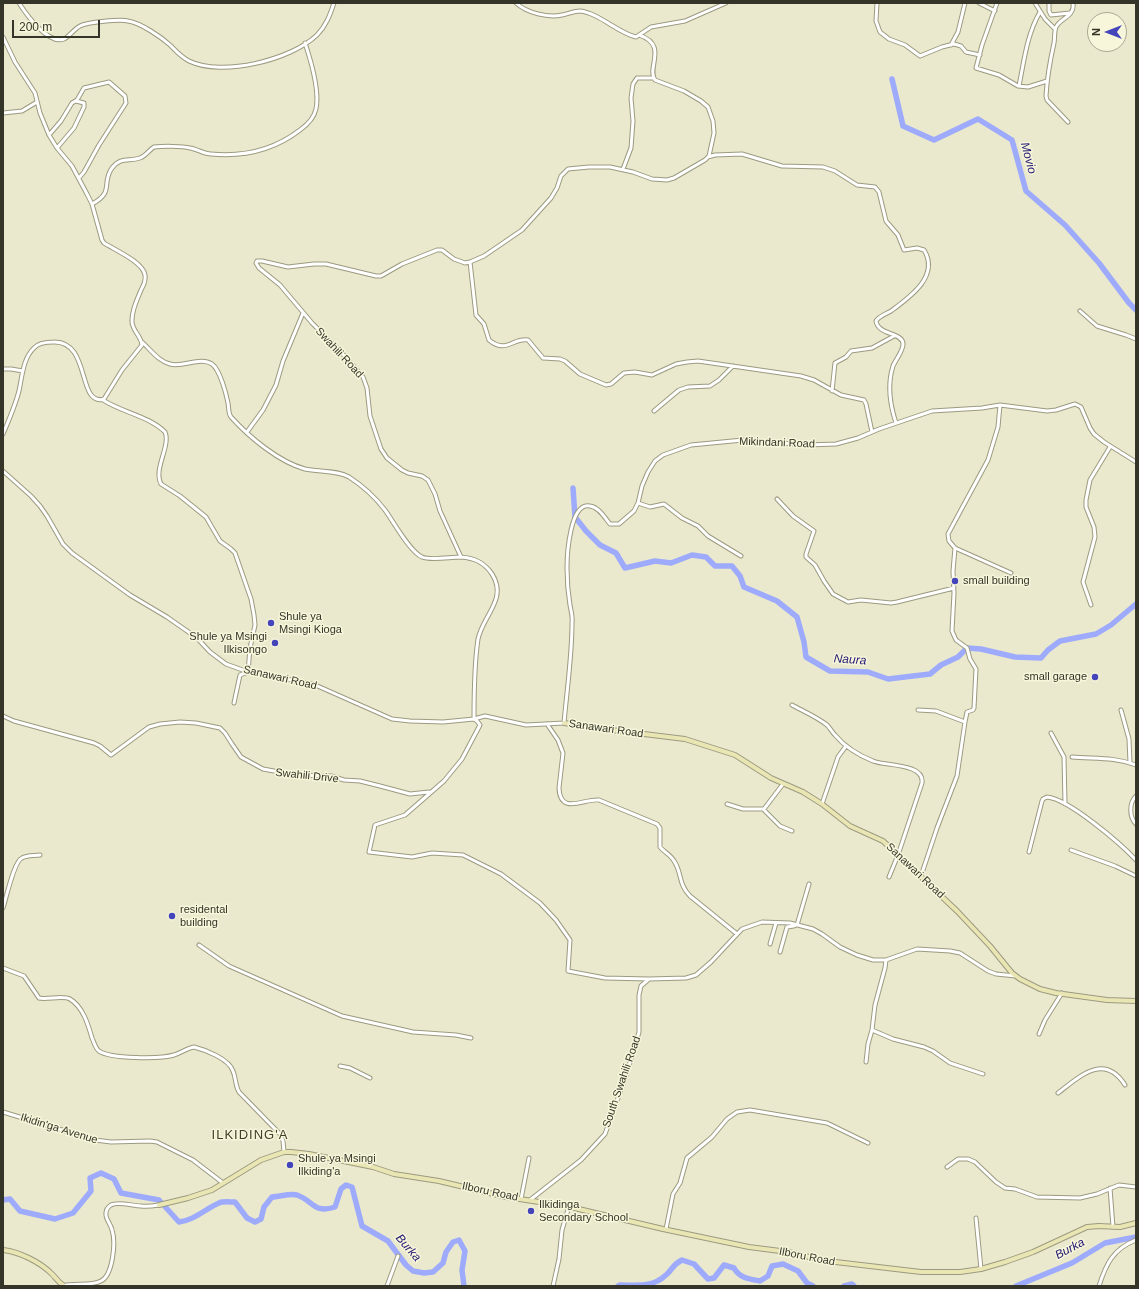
<!DOCTYPE html>
<html>
<head>
<meta charset="utf-8">
<style>
  body { margin:0 }
  #map { position:relative; width:1139px; height:1289px; overflow:hidden; background:#eae9cd; font-family:Helvetica,sans-serif }
  canvas { display:block }
  .frame { position:absolute; inset:0; border:4px solid #343429; pointer-events:none }
  .north { position:absolute; left:1087px; top:12px; width:40px; height:40px; box-sizing:border-box; background:#f7f6da; border:1px solid #a9a893; border-radius:50%; rotate:270deg; font-size:11px; font-weight:700; line-height:16px; text-align:center; color:#343429 }
  .north::after { content:''; display:block; margin:auto; width:14px; height:18px; background:#4445ba; clip-path:polygon(50% 0,100% 100%,50% 72%,0 100%) }
  .scale { position:absolute; left:12px; top:20px; width:88px; height:18px; box-sizing:border-box; border:2px solid #343429; border-top:0; padding-left:5px; font-size:12px; line-height:14px; white-space:nowrap; color:#343429; -webkit-text-stroke:3px #f7f6da; paint-order:stroke }
</style>
</head>
<body>
<div id="map">
<canvas width="1139" height="1289"></canvas>
<div class="frame"></div>
<div class="north">N</div>
<div class="scale">200 m</div>
</div>
<script>
const context = document.querySelector('canvas').getContext('2d');
context.lineJoin = 'round';
function strokePath(path, color, width, dash) {
  context.strokeStyle = color;
  context.lineWidth = width;
  context.lineCap = dash ? 'butt' : 'round';
  context.setLineDash(dash || []);
  context.stroke(path);
}
function label(font, color, halo, rows, align = 'center') {
  context.font = font + ' Helvetica,sans-serif';
  context.lineWidth = 3;
  context.setLineDash([]);
  context.textBaseline = 'middle';
  context.strokeStyle = halo;
  context.fillStyle = color;
  for (const [text, x, y, turn = 0] of rows) {
    context.save();
    context.translate(x, y);
    context.rotate((+turn || 0) * Math.PI / 180);
    context.textAlign = isNaN(turn) ? turn : align;
    if (halo) context.strokeText(text, 0, 0);
    context.fillText(text, 0, 0);
    context.restore();
  }
}
const river = new Path2D(`
  M892 79 903 126 934 140 978 119 1012 140 1026 191 1065 225 1099 263 1129 303 1136 310
  M573 488 575 517 586 531 600 545 616 553 625 568 655 561 671 563 692 555 706 557 715 566H732L740 576 744 587 777 601 797 617 804 642 806 657 830 671 868 672 888 679 930 674 941 665 958 657 967 648 981 649 1015 657 1041 658 1048 650 1060 641 1096 634 1111 625 1136 604
  M3 1200 10 1199 20 1211 55 1219 73 1213 91 1191 90 1178 101 1173 114 1179 121 1193 159 1200 179 1222C195 1220 205 1209 219 1203 223 1201 230 1202 235 1202L247 1218 255 1222 261 1219 264 1207 272 1197C279 1197 290 1193 297 1195 314 1201 313 1214 335 1207L341 1189 346 1185 352 1187 362 1226 388 1241 406 1265 413 1271 424 1273 433 1272 443 1263 446 1252 453 1242 459 1240 465 1251 462 1270 464 1286
  M618 1286 620 1285C637 1285 652 1288 666 1275 673 1269 672 1265 682 1260L694 1264 708 1279 714 1278 724 1265 734 1268C739 1278 750 1279 760 1281L768 1276 772 1266 783 1264 798 1271 807 1283 813 1286
  M844 1286 852 1284 854 1286
  M1016 1286 1072 1263 1105 1243 1136 1237`);
const street = new Path2D(`
  M19 3C26 14 48 45 64 39 70 36 74 29 80 26 87 22 121 19 128 21 141 23 161 37 170 45 176 51 181 57 189 61 222 77 291 60 317 35 326 26 330 15 334 3
  M516 3C527 13 548 18 562 15 568 14 574 11 580 11 599 13 618 33 636 37L651 27 685 21 726 3
  M877 3 876 21 880 32 889 39 905 45 920 56 942 47 954 44 961 46 966 52 980 55
  M979 3 995 11
  M997 3 982 45 976 68 999 75 1018 86 1028 87 1047 81
  M1035 3 1045 19 1055 29
  M1049 3V11L1051 15 1070 13
  M639 35C669 45 646 68 655 80L684 91 701 101 708 107 713 121 714 133 709 156 705 160 674 178 667 180 652 179 633 172 610 167H589L568 169 561 176 557 188 551 198 522 230 484 256 470 262 465 263 454 259 442 250H437L402 264 381 276H376L326 264H314L288 267 262 261H257L256 263 259 268 280 285 312 323 341 352 363 377 367 388 370 416 381 449 387 458 402 470 408 473 422 476 428 480 435 494 440 511 461 557C474 558 484 562 492 574 508 599 483 615 478 639 474 666 474 692 474 719L477 721 480 725 462 759 444 781 405 815 375 825 369 852 412 857 432 853 463 855 501 874 540 903 556 920 570 940 568 971 605 978 649 979
  M3 37 15 62 35 93 40 113 49 135 57 148 72 166 87 194 92 204 102 240 104 243C115 250 143 262 145 275 146 281 144 285 141 290 137 300 132 309 132 320 131 330 141 335 142 345L122 370 104 399C77 407 91 341 54 342 48 342 38 343 34 348 23 358 22 377 19 391 15 406 9 420 3 434
  M951 45 958 32 965 3
  M1019 86C1024 61 1027 34 1040 12
  M3 113 22 111 37 102
  M1068 122 1047 100 1046 96C1047 78 1050 61 1054 43 1055 38 1054 32 1056 27 1060 18 1075 17 1073 3
  M49 135 61 121 72 103 77 100 84 88 109 82 125 96 126 103 99 145 84 172 79 178
  M57 148 74 128 84 107V103L76 101
  M708 157 715 155 742 154 782 166 823 167 835 171 857 185 875 187 879 192 886 221 898 235 904 250 917 248 924 250C940 276 910 297 891 311 886 314 879 316 876 321 878 335 901 332 903 343 904 350 896 359 893 366 887 385 890 405 896 423
  M623 169 631 148 633 121 631 98 633 84 637 78H653
  M92 204C115 192 101 183 112 168 121 156 129 162 140 158 146 156 149 150 154 147 163 146 182 146 190 148 197 149 204 154 211 154 243 157 274 150 300 130 307 125 314 118 316 109 320 90 311 61 305 43
  M470 262 476 315 484 324 489 340C506 354 512 338 528 340L543 358 560 359 565 361 580 374 606 385 611 384 624 373 635 372 652 375 676 364 687 362 698 361 801 376 814 380 841 395 864 400 866 404 872 432
  M1080 311 1097 326 1126 335 1136 339
  M142 342C151 350 158 361 170 364 183 368 200 356 212 364 220 370 226 393 228 403 229 408 228 413 231 417 249 437 279 462 305 469 319 472 337 470 349 477 363 486 375 497 385 510 393 521 410 552 422 557 431 561 450 557 461 557
  M3 369H11L23 371
  M832 391 835 363 846 357 851 351 872 348 894 336
  M103 400C121 412 149 416 165 432 171 446 153 469 161 484L180 496 206 517 220 541 231 549 235 553 251 599 254 615 255 625 250 648 248 672 240 675 234 703
  M654 411 679 390 688 387 710 386 719 380 733 366
  M247 432 263 410 276 385 283 361 303 313
  M3 471 31 496 40 506 47 516 63 544 72 553 130 595 167 617 197 638 210 652 226 664 248 672 313 684 392 719 410 721 443 722 474 719 485 716 526 725 564 723C567 689 572 656 572 623 573 617 571 611 570 605 568 593 567 580 567 568 567 555 570 501 590 506 599 507 605 518 610 524H619L634 511 638 503 642 486 648 472 655 461 663 455 691 445 743 440 807 445 836 444 858 438 879 429 932 411 982 408 1000 405 1047 411 1056 410 1075 404 1081 407 1090 428 1094 434 1104 442 1136 462
  M777 499 793 516 814 531 806 554V557L815 565 824 581 833 594 848 602 861 600 891 603 897 602 954 588
  M638 503 650 507 664 504 682 518 698 526 708 536 741 556
  M955 548 1011 573
  M1091 605 1083 582 1095 537 1094 527 1086 507V500L1090 480 1110 447
  M792 705C803 711 817 717 827 725 830 728 832 732 835 735 845 747 858 755 873 761 884 766 925 763 922 783L898 855 889 877
  M918 710 936 711 965 722 967 712 973 710 974 708 976 669 970 659 967 648 956 640 952 631 954 593 953 571 955 548 949 541 948 534 988 460 998 427 1000 405
  M1121 710 1129 739 1130 763
  M3 716 14 721 94 743 100 746 111 755 149 727 160 724 180 722 196 723 220 728 225 733 232 744 241 757 263 769 296 775 331 776 344 780 360 781 380 786 410 794 429 792
  M547 724 558 740 563 753 559 788C560 816 585 798 599 800L657 824 660 828V847C664 852 671 855 674 861 682 872 678 884 690 896L737 934
  M1051 733 1064 757 1065 804
  M1072 757C1094 759 1115 757 1136 765
  M1136 796C1129 803 1129 817 1136 824
  M727 804 743 809H763L780 826 792 831
  M822 804 838 757 846 746
  M764 809 783 784
  M1071 850 1115 866 1136 876
  M1029 852 1042 801 1043 799 1047 797C1069 799 1121 844 1136 860
  M921 876 937 828 957 776 965 722
  M3 908C6 899 14 861 22 858 27 855 35 856 40 855
  M797 925 809 884
  M770 944 776 923
  M199 945 229 966 342 1016 413 1032 456 1035 471 1038
  M780 952 787 927 794 926 796 925
  M3 968 24 976 39 998C47 1000 63 995 70 999 83 1007 88 1024 92 1038 94 1042 95 1048 99 1051 110 1059 161 1059 174 1055 181 1053 187 1048 194 1047 206 1050 229 1059 233 1071 236 1078 235 1085 239 1092L280 1134 283 1141 284 1152
  M872 1030 893 1039 924 1047 933 1051 950 1063 983 1074
  M1039 1034 1045 1020 1062 993
  M866 1062 868 1044 872 1030 875 1005 885 968 886 960
  M340 1066 350 1068 370 1078
  M1058 1093C1079 1077 1104 1052 1125 1085
  M3 1112 95 1140 111 1142 150 1141 157 1142 193 1160 223 1183
  M947 1167 958 1159H968L975 1162 996 1182 1005 1188 1015 1189 1037 1197 1080 1198 1097 1194 1119 1185 1136 1187
  M1110 1188 1113 1227
  M521 1199 529 1158
  M530 1200 581 1160 605 1134 626 1076 639 1032V995L641 986 649 979 686 978 696 975 711 962 742 929 762 922 790 923 813 929 822 934 840 947 857 955 873 960H886L917 949 950 951 960 953 988 971 996 974 1016 976
  M976 1218 981 1269
  M666 1229 673 1194 680 1183 687 1158 712 1137 727 1119 737 1112 750 1110 827 1123 868 1143
  M62 1286C75 1282 90 1287 101 1281 113 1275 116 1242 112 1230 111 1224 105 1219 106 1213 106 1209 108 1207 111 1205 118 1201 133 1206 141 1206 147 1207 153 1206 159 1205
  M387 1286 398 1256
  M553 1286 559 1259 562 1230 569 1206
  M1099 1286C1106 1264 1113 1249 1136 1240`);
const secondary = new Path2D(`
  M564 723 611 730 685 739 735 755 771 778 803 792 822 804 850 826 883 841 957 911 990 946 1012 973 1020 979 1040 989 1056 993 1107 1000 1136 1001
  M159 1205 188 1198 212 1190 261 1160 284 1152H291L309 1154 373 1167 394 1174 439 1181 506 1197 566 1206 663 1229 749 1247 788 1252 827 1261 921 1272H960L981 1269 1005 1262 1033 1252 1087 1227 1099 1226 1120 1227 1136 1223
  M3 1250C20 1252 40 1262 52 1274 56 1278 58 1282 63 1285`);
const markers = [
  [955,581,4,"#4445ba"],
  [271,623,4,"#4445ba"],
  [275,643,4,"#4445ba"],
  [1095,677,4,"#4445ba"],
  [172,916,4,"#4445ba"],
  [290,1165,4,"#4445ba"],
  [531,1211,4,"#4445ba"]
];
const streetNames = [
  ["Swahili Road",339,353,47],
  ["Mikindani Road",777,443,2],
  ["Sanawari Road",280,678,13],
  ["Sanawari Road",606,729,8],
  ["Swahili Drive",307,776,6],
  ["Sanawari Road",915,871,43],
  ["South Swahili Road",622,1082,-71],
  ["Ikidin'ga Avenue",59,1129,17],
  ["Ilboru Road",490,1192,12],
  ["Ilboru Road",807,1257,11]
];
const poiNames = [
  ["small building",963,581],
  ["Shule ya",279,617],
  ["Msingi Kioga",279,630],
  ["Shule ya Msingi",267,637,"right"],
  ["Ilkisongo",267,650,"right"],
  ["small garage",1087,677,"right"],
  ["residental",180,910],
  ["building",180,923],
  ["Shule ya Msingi",298,1159],
  ["Ilkiding'a",298,1172],
  ["Ilkidinga",539,1205],
  ["Secondary School",539,1218]
];
const waterNames = [
  ["Movio",1028,158,75],
  ["Naura",850,660,4],
  ["Burka",408,1248,49],
  ["Burka",1070,1249,-28]
];
const quarterNames = [
  ["ILKIDING'A",250,1135]
];
strokePath(river, '#9eabfc', 5.5);
strokePath(street, '#9c9a80', 5);
strokePath(secondary, '#9c9a80', 6);
strokePath(street, '#fff', 3);
strokePath(secondary, '#eae6b4', 4);
for (const [x, y, r, color] of markers) {
  const dot = new Path2D();
  dot.arc(x, y, r, 0, 2 * Math.PI);
  context.fillStyle = color;
  context.fill(dot);
  strokePath(dot, '#f7f6da', 1.5);
}
label('11px', '#343429', '#f7f6da', streetNames);
label('11px', '#343429', '#f7f6da', poiNames, 'left');
label('italic 12px', '#1f1672', '#f7f6da', waterNames);
context.letterSpacing = '1px';
label('13px', '#403e27', '#f7f6da', quarterNames);
context.letterSpacing = '0px';
</script>
</body>
</html>
